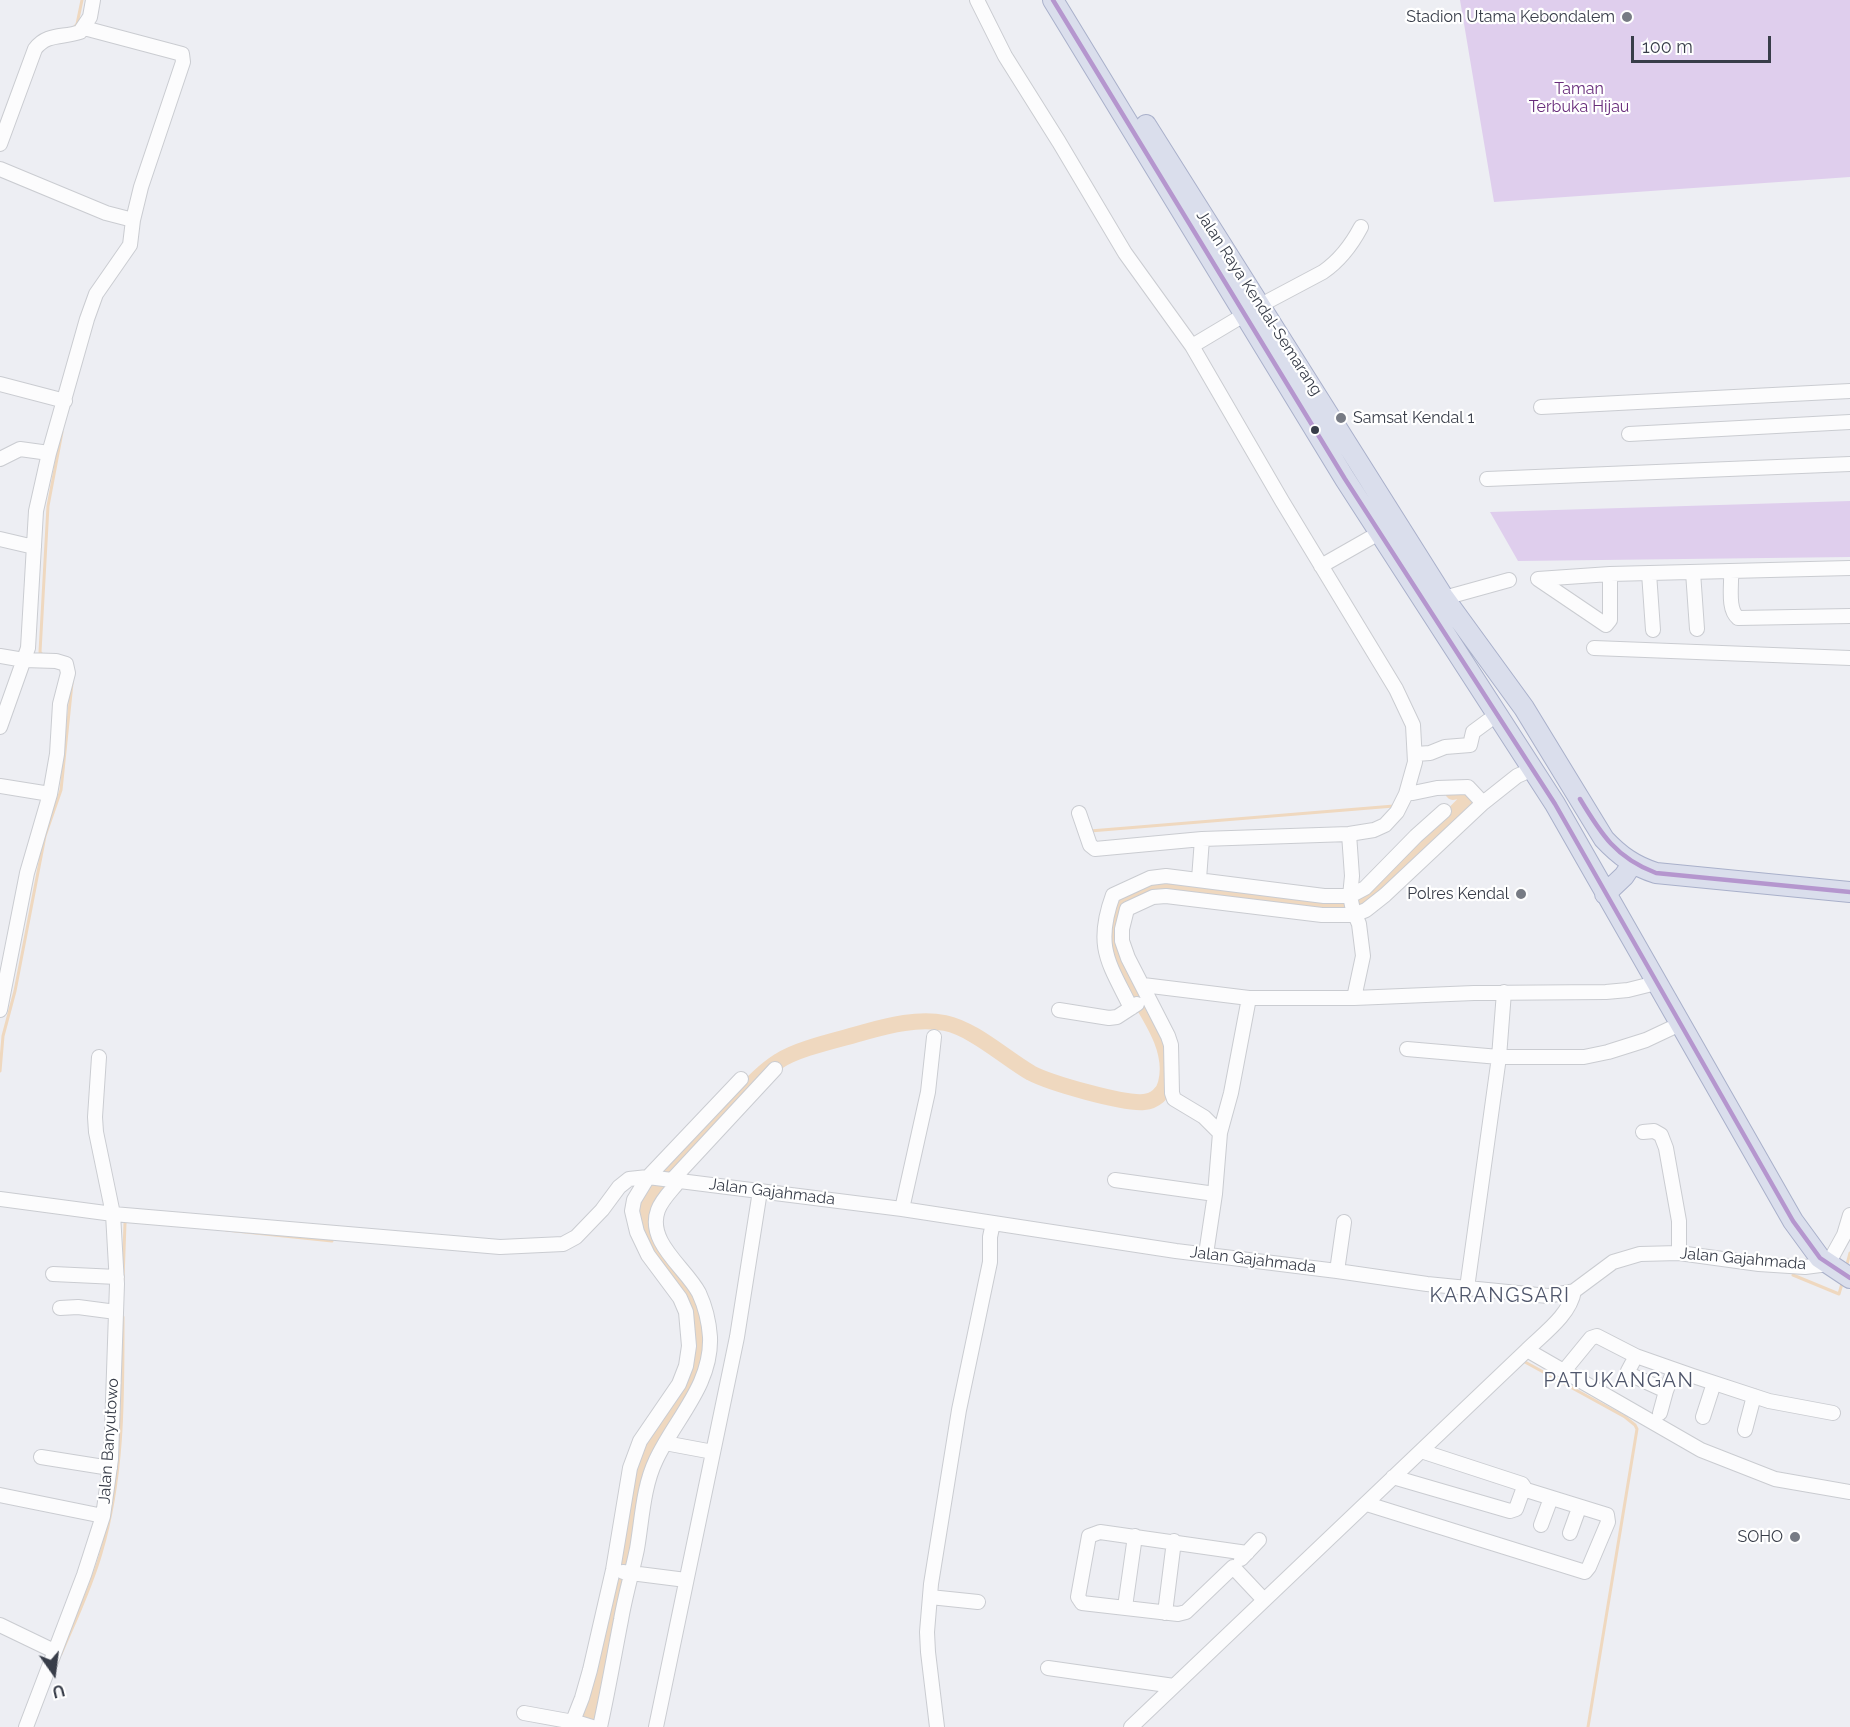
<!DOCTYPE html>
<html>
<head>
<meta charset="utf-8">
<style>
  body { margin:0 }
  #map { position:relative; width:1850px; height:1727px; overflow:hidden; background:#edeef3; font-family:Raleway,sans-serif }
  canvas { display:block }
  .north { position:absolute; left:24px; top:1643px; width:60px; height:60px; -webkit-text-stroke:4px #fff; paint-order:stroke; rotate:166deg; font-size:16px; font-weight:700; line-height:24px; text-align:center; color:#383d49 }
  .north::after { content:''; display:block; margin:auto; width:21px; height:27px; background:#383d49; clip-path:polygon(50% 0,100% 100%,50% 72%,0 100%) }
  .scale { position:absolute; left:1631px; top:36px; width:140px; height:27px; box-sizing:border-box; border:3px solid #383d49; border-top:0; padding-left:8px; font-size:18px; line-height:21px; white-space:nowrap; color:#383d49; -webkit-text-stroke:4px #fff; paint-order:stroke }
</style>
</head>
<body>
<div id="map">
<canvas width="1850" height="1727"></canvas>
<div class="north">U</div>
<div class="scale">100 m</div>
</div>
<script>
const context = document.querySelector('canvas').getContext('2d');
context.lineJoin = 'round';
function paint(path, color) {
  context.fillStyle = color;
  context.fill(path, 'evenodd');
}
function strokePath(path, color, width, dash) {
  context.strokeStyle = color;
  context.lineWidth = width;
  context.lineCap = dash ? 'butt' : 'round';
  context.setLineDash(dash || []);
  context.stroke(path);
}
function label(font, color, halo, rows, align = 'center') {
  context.font = font + ' Raleway,sans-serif';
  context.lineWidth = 4.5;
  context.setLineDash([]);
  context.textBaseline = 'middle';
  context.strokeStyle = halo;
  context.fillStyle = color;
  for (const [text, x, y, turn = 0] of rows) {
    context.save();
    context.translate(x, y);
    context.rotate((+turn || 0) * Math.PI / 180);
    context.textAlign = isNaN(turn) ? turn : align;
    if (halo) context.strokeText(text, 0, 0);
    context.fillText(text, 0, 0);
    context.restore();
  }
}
const green = new Path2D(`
  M1460 0H1850V177L1494 202Z
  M1850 501V557L1518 561 1490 512Z`);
const stream = new Path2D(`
  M73 29 77 24 82 0
  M44 657 40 652 48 506 62 432
  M1090 831 1394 806
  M0 1071 3 1036 15 991 45 836 61 790 72 683
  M226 1230 332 1241
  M1846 1268 1850 1253
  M1793 1275 1839 1294 1843 1280
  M123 1280 125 1223 128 1219
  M1525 1362 1625 1417 1635 1425 1637 1429 1588 1727
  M61 1654C75 1621 91 1588 101 1553 124 1477 123 1395 123 1317`);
const river = new Path2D(`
  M587 1727C599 1685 606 1645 614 1603 619 1582 625 1561 629 1541 635 1513 631 1487 644 1461 663 1420 700 1386 700 1339 700 1324 695 1304 687 1291 672 1266 639 1240 646 1207 649 1194 658 1182 666 1172 687 1150 708 1129 729 1107 745 1091 760 1073 779 1061 798 1048 842 1039 865 1032 890 1025 918 1018 945 1023 974 1029 1005 1058 1031 1073 1050 1083 1123 1104 1144 1102 1155 1101 1164 1093 1166 1083 1177 1041 1134 998 1120 963 1113 943 1116 925 1117 905 1162 860 1289 912 1346 905 1361 903 1371 895 1382 885L1471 797 1464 790 1453 792`);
const minor = new Path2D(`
  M977 0 1005 56 1059 142 1125 253 1192 346 1282 501 1396 689 1413 725 1415 762 1406 794 1397 812 1385 825 1374 830 1349 834 1202 839 1095 849 1090 845 1079 813
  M0 144 35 49C47 33 63 38 80 32L90 17 93 0
  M0 169 106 213 133 220
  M1192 346 1259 306 1323 272C1339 261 1352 244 1361 227
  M0 384 65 401
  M1541 407 1850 391
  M1629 434 1850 422
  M0 459 20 449 49 453
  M1487 479 1850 464
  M0 539 34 547
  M1321 566 1379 533
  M1731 571C1732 585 1727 609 1738 618L1850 616
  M1693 572 1697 629
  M1649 573 1653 630
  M1538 579 1610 574 1850 568
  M1538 579 1606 625 1610 620V574
  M1444 598 1509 580
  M1594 648 1850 658
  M0 656 24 660 56 661 66 664 68 673 60 704 57 754 50 794 27 873 0 1010
  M0 727 28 648 36 511 49 453 87 319 96 294 130 245 133 220 141 187 183 62 182 54 84 28
  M1416 754 1430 753 1445 747 1470 745 1473 732 1492 718
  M0 786 50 794
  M1407 791 1413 793 1437 788 1468 787 1483 803
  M1349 834 1352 876 1350 896 1353 910 1359 924 1363 956 1354 998
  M1199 879 1202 839
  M1143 985 1249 998H1354L1474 993 1606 992 1628 990 1656 983
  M1131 1008C1109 963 1094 947 1113 895L1150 878 1166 876 1324 896H1350L1365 888 1416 836 1444 811
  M1059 1010 1109 1018 1117 1017 1137 1004
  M1407 1049 1499 1057H1584L1608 1052 1646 1040 1680 1024
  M1643 1132 1654 1131 1661 1135 1666 1148 1679 1221V1253
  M1220 1133 1231 1093 1249 998
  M672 1180 775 1069
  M1115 1180 1215 1194
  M0 1199 113 1214 500 1247 563 1244 576 1237 602 1210 619 1187 629 1179 648 1177 902 1209 1176 1251 1337 1271 1427 1284 1548 1296 1574 1291 1613 1262 1640 1254 1679 1253 1759 1264 1805 1267 1828 1264 1844 1235 1850 1215
  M902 1209 928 1092 934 1037
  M1206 1254 1215 1194 1220 1133 1204 1117 1174 1099 1172 1093 1171 1045 1168 1036 1128 958 1122 941V929L1127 909 1153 897 1166 896 1322 915H1354L1366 910 1385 895 1483 803 1517 776 1526 772
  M1337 1271 1344 1222
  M53 1274 117 1277
  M1467 1288 1499 1057 1504 992
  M60 1308 78 1307 116 1312
  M1527 1350 1701 1450 1775 1479 1850 1492
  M1636 1356 1628 1371 1629 1374 1666 1391
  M1564 1371 1591 1338 1597 1336 1636 1356 1693 1376 1769 1401 1833 1413
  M1660 1413 1666 1391 1674 1370
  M1703 1417 1714 1383
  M1745 1430 1754 1396
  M665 1443 713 1452
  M41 1457 110 1468
  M1393 1477 1510 1511 1516 1509 1524 1487 1522 1484 1421 1451
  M0 1495 103 1516
  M1367 1504 1585 1572 1589 1567 1608 1522 1607 1515 1523 1489
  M1541 1525 1551 1498
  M1570 1533 1579 1508
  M1247 1553 1100 1532 1089 1536 1078 1597 1082 1603 1178 1614 1186 1612 1233 1567 1264 1600
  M1241 1559 1259 1540
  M623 1572 686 1580
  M930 1597 978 1602
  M1125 1607 1135 1536
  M1165 1613 1174 1541
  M0 1625 54 1651
  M1048 1668 1174 1686
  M524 1713 579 1723 592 1727
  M573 1721 582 1698 590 1670 613 1570 630 1468 640 1441 679 1384 686 1366 689 1346 686 1312 680 1298 648 1255 637 1232 632 1211 634 1200 648 1177 741 1079
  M26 1727 84 1575 103 1516 111 1459 117 1284 113 1214 96 1132 95 1117 99 1057
  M600 1727C608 1691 614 1656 621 1620 625 1596 632 1573 637 1549 642 1520 643 1487 656 1460 675 1419 712 1385 710 1337 709 1322 705 1306 699 1293 686 1268 646 1242 658 1210 662 1199 672 1190 679 1181
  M656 1727 737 1337 760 1191
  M937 1727 928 1652 927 1632 931 1584 959 1410 990 1262V1237L993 1223
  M1131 1727 1527 1350C1543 1334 1570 1315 1574 1291`);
const highway = new Path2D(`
  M1053 0 1345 479 1555 804 1793 1221 1820 1258 1850 1278
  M1146 125 1444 598 1524 708 1604 839C1620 856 1634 866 1656 873L1850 892
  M1605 894 1624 876 1632 864`);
const bus1 = new Path2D(`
  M1053 0 1345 479 1555 804 1793 1221 1820 1258 1850 1278
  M1580 799C1601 834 1616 858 1656 873L1850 892`);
const markers = [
  [1627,17,6,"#777b84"],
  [1341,418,6,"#777b84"],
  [1315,430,5,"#383d49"],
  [1521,894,6,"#777b84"],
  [1795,1537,6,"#777b84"]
];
const poiNames = [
  ["Stadion Utama Kebondalem",1615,17],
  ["Samsat Kendal 1",1353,418,"left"],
  ["Polres Kendal",1509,894],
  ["SOHO",1783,1537]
];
const parkNames = [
  ["Taman",1579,89],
  ["Terbuka Hijau",1579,107]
];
const streetNames = [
  ["Jalan Raya Kendal-Semarang",1259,303,57],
  ["Jalan Gajahmada",772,1192,7],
  ["Jalan Gajahmada",1743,1259,5],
  ["Jalan Gajahmada",1253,1260,7],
  ["Jalan Banyutowo",109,1441,-86]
];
const quarterNames = [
  ["KARANGSARI",1500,1296],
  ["PATUKANGAN",1619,1381]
];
paint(green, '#dfceed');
strokePath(stream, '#efd8bf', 3);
strokePath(river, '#efd8bf', 16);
strokePath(minor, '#caccd1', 16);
strokePath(highway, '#a9b0ca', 22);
strokePath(minor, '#fcfcfd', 14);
strokePath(highway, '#dadeec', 20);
strokePath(bus1, '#b596ce', 4.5);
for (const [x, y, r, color] of markers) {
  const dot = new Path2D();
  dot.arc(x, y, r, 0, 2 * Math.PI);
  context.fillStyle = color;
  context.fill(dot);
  strokePath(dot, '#fff', 2);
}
label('16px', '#383d49', '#fff', poiNames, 'right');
label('16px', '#682c7b', '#fff', parkNames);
label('16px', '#383d49', '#fff', streetNames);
context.letterSpacing = '1.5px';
label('20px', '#50576c', '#fff', quarterNames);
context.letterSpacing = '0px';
</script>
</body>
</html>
